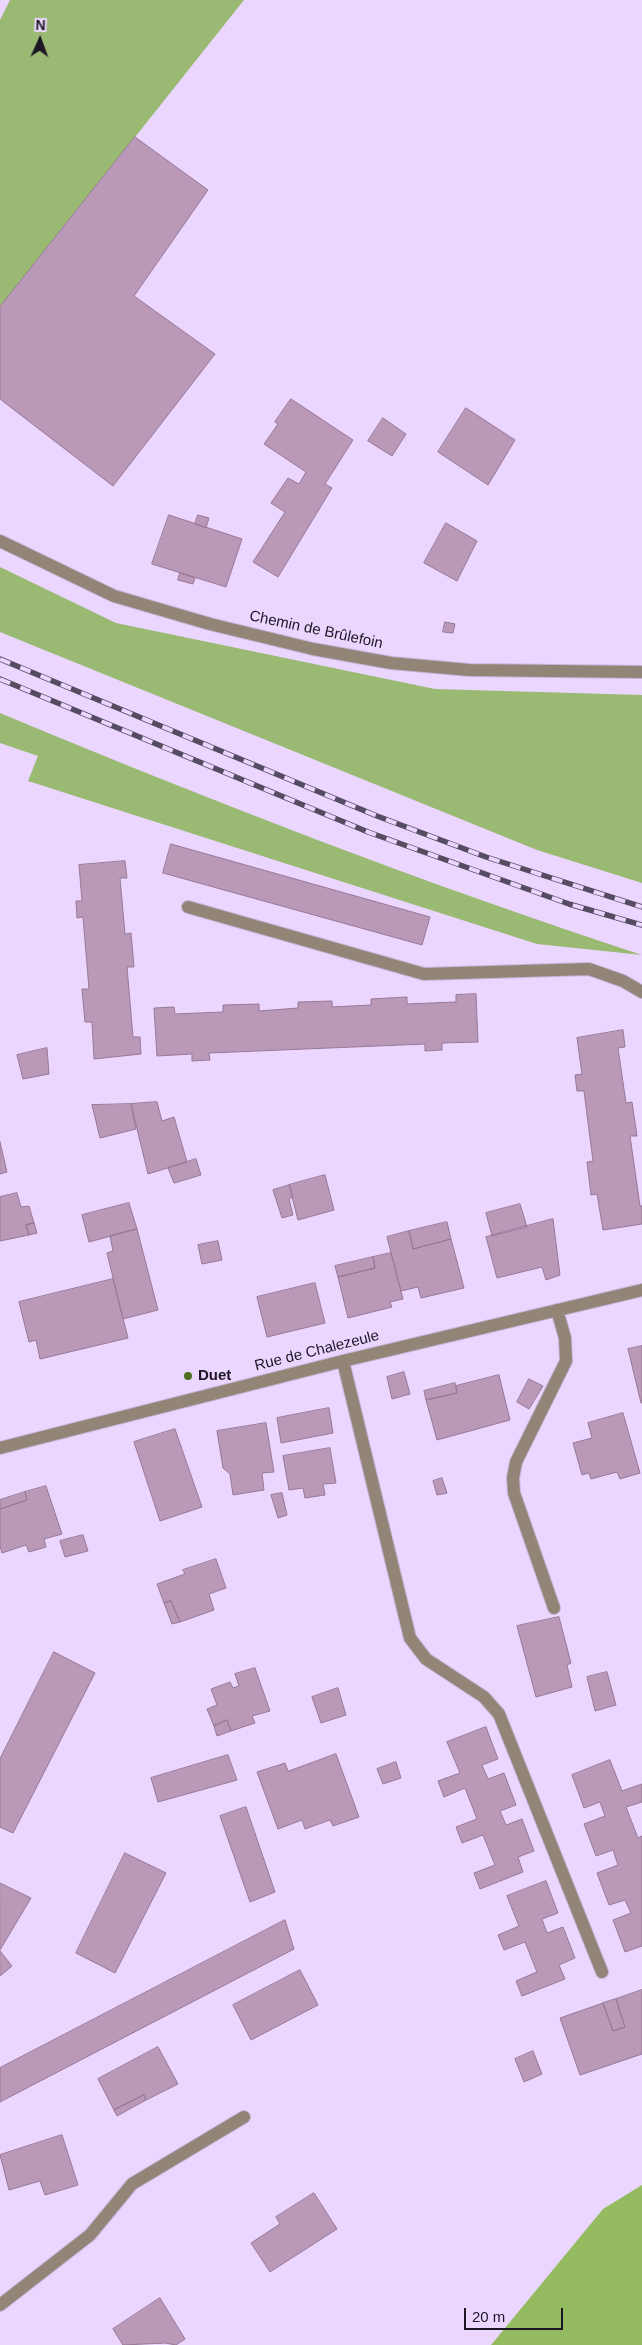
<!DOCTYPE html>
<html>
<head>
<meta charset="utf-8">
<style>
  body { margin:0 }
  #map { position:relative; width:642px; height:2345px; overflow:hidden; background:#ead6fe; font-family:Arial,sans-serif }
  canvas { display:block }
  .north { position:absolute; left:15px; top:15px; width:50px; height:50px; -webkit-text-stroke:4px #ead6fe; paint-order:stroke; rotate:2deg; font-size:14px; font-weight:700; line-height:20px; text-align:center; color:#1d1624 }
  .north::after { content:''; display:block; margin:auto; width:18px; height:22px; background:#1d1624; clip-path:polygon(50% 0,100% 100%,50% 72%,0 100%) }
  .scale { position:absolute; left:464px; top:2308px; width:99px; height:22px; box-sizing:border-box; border:2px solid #1d1624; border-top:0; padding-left:6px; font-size:15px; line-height:18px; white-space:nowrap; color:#1d1624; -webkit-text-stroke:4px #ead6fe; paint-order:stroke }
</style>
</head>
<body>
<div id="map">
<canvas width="642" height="2345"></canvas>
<div class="north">N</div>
<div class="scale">20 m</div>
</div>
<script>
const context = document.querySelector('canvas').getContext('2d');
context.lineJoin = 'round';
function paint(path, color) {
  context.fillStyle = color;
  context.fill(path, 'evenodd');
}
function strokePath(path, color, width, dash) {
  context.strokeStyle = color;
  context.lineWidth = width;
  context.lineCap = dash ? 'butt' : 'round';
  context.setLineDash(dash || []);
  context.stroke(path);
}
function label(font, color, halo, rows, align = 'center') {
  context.font = font + ' Arial,sans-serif';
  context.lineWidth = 4.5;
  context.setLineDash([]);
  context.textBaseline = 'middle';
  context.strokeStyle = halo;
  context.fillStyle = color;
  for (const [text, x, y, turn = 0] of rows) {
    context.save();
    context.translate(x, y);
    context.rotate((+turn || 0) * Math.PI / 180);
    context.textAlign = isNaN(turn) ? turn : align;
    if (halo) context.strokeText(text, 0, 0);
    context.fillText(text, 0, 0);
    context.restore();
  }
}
const green = new Path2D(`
  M10 0H244L0 307V20Z
  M0 567 116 623 435 689 642 695V883L537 850 0 632Z
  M0 713C211 801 425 884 642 955L537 944 28 781 38 756 0 743Z`);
const forest = new Path2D(`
  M642 2185V2345H491L603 2209Z`);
const building = new Path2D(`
  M135 137 208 190 134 296 215 354 113 486 0 399V307Z
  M291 399 353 440 325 484 332 488 278 577 253 562 285 512 271 503 288 478 299 484 306 472 264 444 278 424 275 422Z
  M466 408 515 440 488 485 438 452Z
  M383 418 406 434 392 456 368 441Z
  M169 515 242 539 226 587 152 564Z
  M198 515 209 518 206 528 195 524Z
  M446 523 477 541 457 581 424 563Z
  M180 573 195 578 193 584 178 580Z
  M445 622 455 624 453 633 443 632Z
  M171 844 430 917 422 945 163 873Z
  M125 861 127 878H120L125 934 131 933 134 967H127L133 1037H140L141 1054 94 1059 92 1022H85L82 989H89L83 917 77 918 76 901H82L79 865Z
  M476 994 478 1042 442 1043V1050L425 1051V1044L209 1053 210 1060 192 1061V1054L157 1056 154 1008 174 1007 175 1014 223 1012V1005L259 1004V1011L298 1008V1002L332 1001V1007L371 1005V999L407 997V1004L456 1002V995Z
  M623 1030 625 1047 618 1048 626 1103 632 1102 637 1136H630L640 1206H642V1224L603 1230 597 1194 591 1195 587 1162 593 1161 584 1091H577L575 1075 582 1074 577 1038Z
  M47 1048 49 1074 23 1079 17 1055Z
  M157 1102 162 1121 174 1117 187 1162 148 1174 131 1104Z
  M131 1104 136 1129 100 1138 92 1105Z
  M0 1142 7 1172 0 1174Z
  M196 1159 201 1175 174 1183 168 1168Z
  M325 1175 334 1210 298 1220 289 1185Z
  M290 1185 293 1197 289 1199 293 1215 282 1218 273 1190Z
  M17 1193 21 1207 29 1206 34 1223 26 1225 29 1235 0 1241V1197Z
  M129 1203 137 1229 89 1242 82 1215Z
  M520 1204 527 1227 492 1236 486 1213Z
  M553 1219 560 1275 546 1280 542 1267 497 1278 486 1237Z
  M447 1222 451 1239 413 1249 409 1231Z
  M34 1223 37 1233 29 1235 26 1225Z
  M137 1229 158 1310 123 1319 107 1253 113 1251 110 1236Z
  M409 1231 413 1249 451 1239 464 1288 421 1298 418 1287 401 1291 387 1237Z
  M218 1241 222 1260 202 1264 198 1245Z
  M391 1253 403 1299 390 1302 392 1307 348 1318 338 1277 375 1268 373 1257Z
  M373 1257 375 1268 338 1277 335 1266Z
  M113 1279 128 1338 40 1359 36 1340 29 1342 19 1302Z
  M315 1283 325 1323 267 1337 257 1297Z
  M642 1346V1403H641L628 1349Z
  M404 1372 410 1394 392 1399 387 1377Z
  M499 1375 510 1420 437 1440 426 1400 457 1393 456 1386Z
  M529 1379 543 1386 529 1409 517 1402Z
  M455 1383 457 1393 426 1400 424 1391Z
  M329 1408 333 1433 281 1443 277 1418Z
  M623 1413 640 1473 620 1479 617 1472 591 1479 589 1473 582 1475 573 1443 592 1438 588 1423Z
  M266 1423 274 1472 262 1473 264 1490 233 1495 230 1474 223 1468 217 1431Z
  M175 1429 202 1507 160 1521 134 1442Z
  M330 1448 336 1483 323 1484 325 1495 305 1498 303 1488 289 1490 283 1456Z
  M442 1478 447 1493 437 1495 433 1481Z
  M46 1486 62 1534 44 1539 46 1547 29 1552 26 1545 2 1553 0 1546V1509L27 1500 25 1492Z
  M25 1492 27 1500 0 1509V1500Z
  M282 1493 287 1515 278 1518 271 1495Z
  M83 1535 88 1551 65 1557 60 1541Z
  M216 1559 226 1588 209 1594 214 1610 180 1622 171 1601 164 1603 157 1584 185 1574 183 1570Z
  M171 1601 180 1622 172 1624 164 1603Z
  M559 1617 571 1663 567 1665 572 1687 536 1697 517 1626Z
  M54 1652 95 1673 13 1833 0 1827V1759Z
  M255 1668 270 1711 252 1716 255 1723 231 1731 227 1720 214 1726 207 1709 217 1705 211 1689 230 1682 233 1688 239 1686 235 1674Z
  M607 1672 616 1705 595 1711 587 1677Z
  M338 1688 346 1715 321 1723 312 1697Z
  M227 1720 231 1731 217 1736 214 1726Z
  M486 1727 498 1759 482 1765 488 1779 504 1773 516 1805 500 1811 506 1825 522 1819 534 1851 518 1857 523 1872 480 1889 474 1873 495 1865 483 1835 462 1843 456 1827 477 1819 465 1788 444 1797 438 1781 460 1773 447 1742Z
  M336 1754 359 1817 333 1826 330 1820 305 1829 302 1820 278 1829 257 1772 285 1763 288 1771Z
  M228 1755 237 1780 158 1802 151 1778Z
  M610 1760 622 1791 642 1784V1802L626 1807 638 1838 642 1836V1946L625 1952 613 1920 631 1913 625 1900 609 1905 597 1873 618 1865 613 1850 596 1856 584 1824 605 1816 600 1802 584 1808 572 1775Z
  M396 1762 401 1778 383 1784 377 1769Z
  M246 1807 275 1892 250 1902 220 1816Z
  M125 1853 166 1873 115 1973 76 1953Z
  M546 1881 558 1913 542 1919 547 1933 563 1927 575 1958 559 1965 565 1979 522 1996 516 1981 537 1972 525 1942 504 1950 498 1935 519 1926 507 1896Z
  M0 1883 31 1898 0 1950Z
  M285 1920 294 1949 0 2102V2068Z
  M0 1951 12 1966 0 1976Z
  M300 1970 318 2005 251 2040 233 2005Z
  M642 1990V2054L580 2075 560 2018 603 2003 613 2031 625 2027 616 1999Z
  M616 1999 625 2027 613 2031 603 2003Z
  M158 2047 178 2084 146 2100 144 2095 114 2110 98 2079Z
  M533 2051 542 2074 524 2082 515 2059Z
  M144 2095 146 2100 117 2116 114 2110Z
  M62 2135 78 2185 45 2195 40 2181 9 2190 0 2155Z
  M314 2193 337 2229 270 2272 251 2243 280 2224 276 2217Z
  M160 2298 185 2339 176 2345 165 2343 123 2345 113 2329Z`);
const minor = new Path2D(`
  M0 541 114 596 210 624 313 649 391 663 469 670 642 672
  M188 907 424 974 589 969 623 981 642 992
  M343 1361 410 1638 426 1659 484 1697 499 1714 602 1972
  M0 1448 343 1361 642 1290
  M554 1608 514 1493 513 1478 516 1462 566 1361 565 1338 557 1310
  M0 2305 90 2235 132 2184 244 2117`);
const rail = new Path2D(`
  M0 659 377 816 486 857 642 907
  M0 679 368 832 569 904 642 925`);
const markers = [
  [188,1376,5,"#4f6c20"]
];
const streetNames = [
  ["Chemin de Brûlefoin",316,630,12],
  ["Rue de Chalezeule",317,1351,-14]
];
const poiNames = [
  ["Duet",198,1376]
];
paint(green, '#9ab972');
paint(forest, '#95bb60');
paint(building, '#b998b8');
strokePath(building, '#987896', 1);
strokePath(minor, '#c5b3d7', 14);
strokePath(minor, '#928476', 12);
strokePath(rail, '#564c61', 5.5);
strokePath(rail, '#ead6fe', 4, [11]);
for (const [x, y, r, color] of markers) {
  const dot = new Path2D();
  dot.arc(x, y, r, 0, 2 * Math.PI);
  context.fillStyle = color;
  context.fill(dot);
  strokePath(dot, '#ead6fe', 2);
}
label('15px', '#1d1624', '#ead6fe', streetNames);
label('bold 15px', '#1d1624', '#ead6fe', poiNames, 'left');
</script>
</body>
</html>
